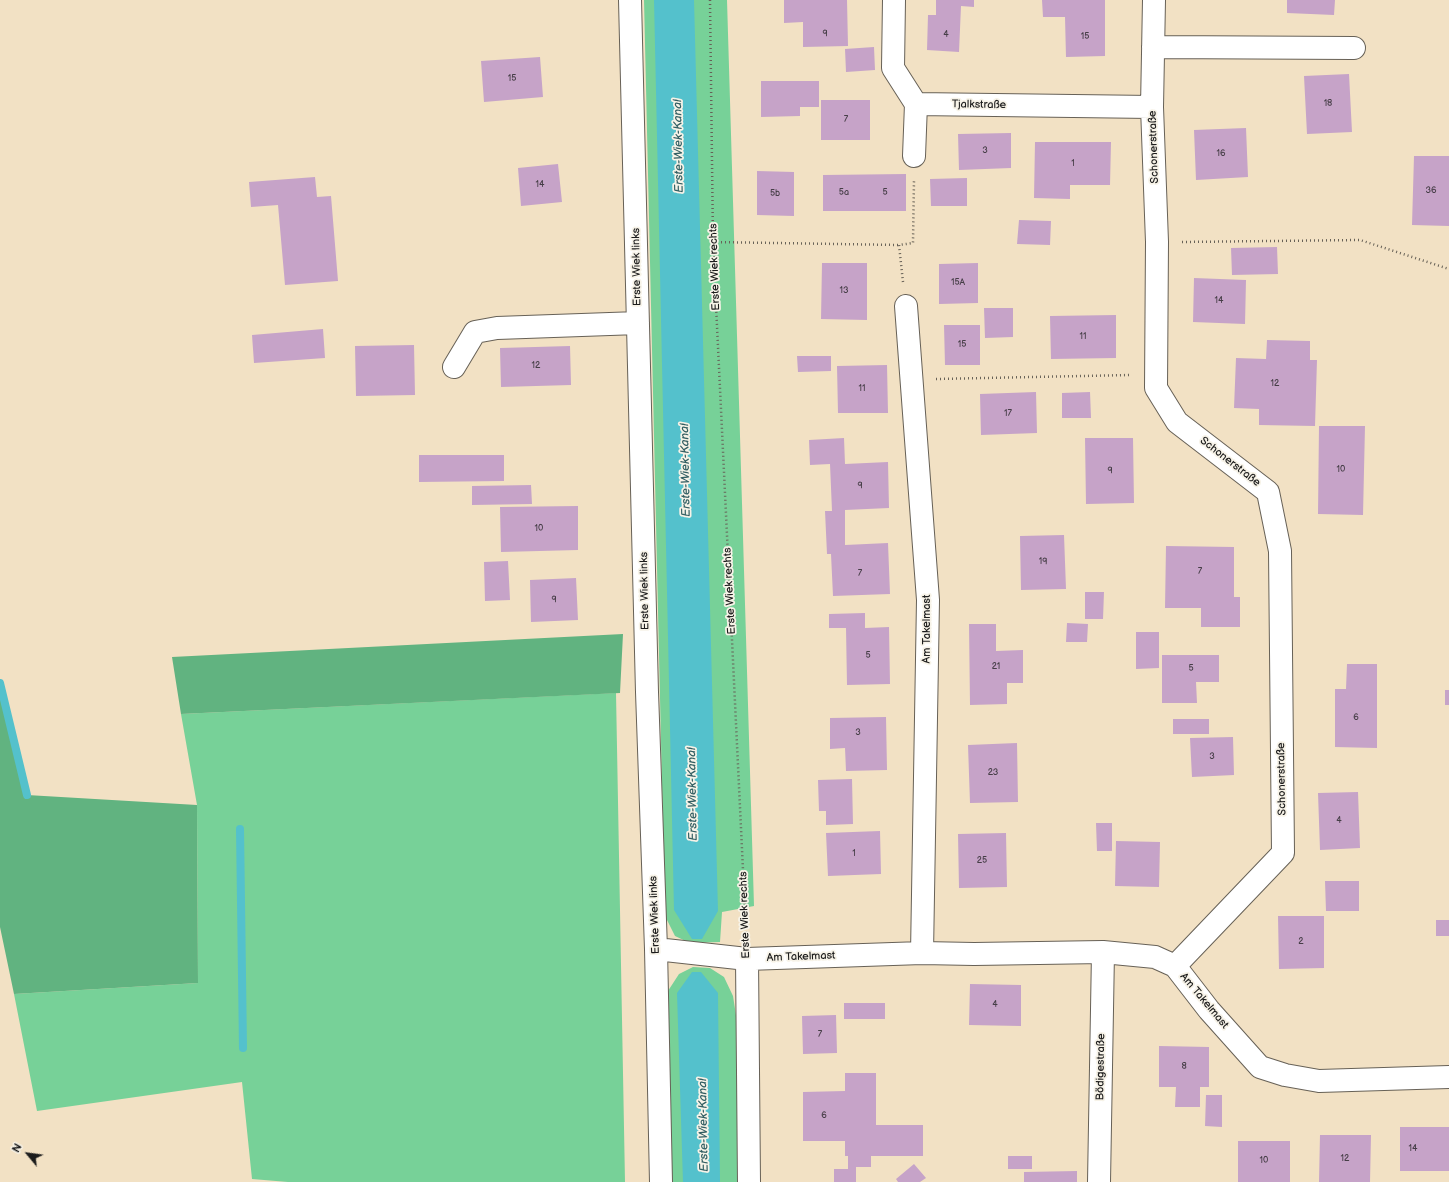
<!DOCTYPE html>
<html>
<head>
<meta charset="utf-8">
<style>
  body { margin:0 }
  #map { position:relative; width:1449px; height:1182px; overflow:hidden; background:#f2e1c4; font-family:"Balsamiq Sans",sans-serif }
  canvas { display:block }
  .north { position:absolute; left:8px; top:1134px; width:40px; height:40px; -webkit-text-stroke:3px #f7f3e8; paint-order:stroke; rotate:299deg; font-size:11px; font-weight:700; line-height:16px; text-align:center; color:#1c1c1c }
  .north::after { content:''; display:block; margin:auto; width:14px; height:18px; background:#1c1c1c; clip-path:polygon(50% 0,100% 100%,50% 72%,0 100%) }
</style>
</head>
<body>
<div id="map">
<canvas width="1449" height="1182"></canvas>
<div class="north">N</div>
</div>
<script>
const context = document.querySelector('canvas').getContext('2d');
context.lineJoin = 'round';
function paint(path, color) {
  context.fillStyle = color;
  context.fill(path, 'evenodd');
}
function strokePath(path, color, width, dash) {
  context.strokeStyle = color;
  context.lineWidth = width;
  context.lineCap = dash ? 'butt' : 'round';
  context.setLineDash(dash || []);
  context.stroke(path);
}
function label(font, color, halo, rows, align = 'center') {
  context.font = font + ' "Balsamiq Sans",sans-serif';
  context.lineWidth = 3.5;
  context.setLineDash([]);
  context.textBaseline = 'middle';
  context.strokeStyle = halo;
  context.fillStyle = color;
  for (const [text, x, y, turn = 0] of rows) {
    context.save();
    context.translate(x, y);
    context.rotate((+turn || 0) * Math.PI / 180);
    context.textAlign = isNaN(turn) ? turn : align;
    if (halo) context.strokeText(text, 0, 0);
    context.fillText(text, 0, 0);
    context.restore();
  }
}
const green = new Path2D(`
  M644 0H727L754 906 722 912 720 942 690 943 675 936 665 916Z
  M616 693 625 1182H288L252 1179 242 1082 37 1111 14 994 198 983 197 805 181 714Z
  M693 967 710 968 724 977 733 996 738 1028V1182H671L666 994 679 974Z`);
const forest = new Path2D(`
  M623 634 620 693 181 714 172 657Z
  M0 683 27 795 197 805 198 983 14 994 0 927Z`);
const water = new Path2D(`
  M654 0H694L718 911 702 939H692L674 910Z
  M692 972H701L718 993 720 1182H683L677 993Z`);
const stream = new Path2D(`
  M0 683 27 795
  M240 829 243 1048`);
const building = new Path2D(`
  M784 0H847L848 46 803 47V22L784 23Z
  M936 0H974V7L961 6 959 52 927 50 928 15H936Z
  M1042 0H1105V56L1066 57 1065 17H1043Z
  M1287 0H1335L1334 15 1287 13Z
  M874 47 875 70 846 72 845 49Z
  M540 57 543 97 484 102 481 61Z
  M1349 74 1352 132 1307 134 1304 76Z
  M761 81H819V107H800V116L761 117Z
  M821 100H870V140H821Z
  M1246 128 1248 177 1196 180 1194 130Z
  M1011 133V168L959 170 958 134Z
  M1035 142H1111L1110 185H1070V199L1034 198Z
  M1414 156H1449V226L1412 225Z
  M558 164 562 202 521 206 518 168Z
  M757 171 794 172V216L757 215Z
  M906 174V211H823V175Z
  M315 177 317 197 331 196 338 281 285 285 278 205 251 207 249 182Z
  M967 178V206H931L930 179Z
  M1019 220 1051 221 1050 245 1017 244Z
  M1277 247 1278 274 1232 275 1231 248Z
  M822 263H867V320L821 319Z
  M978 263V303L939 304V264Z
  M1194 278 1246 280 1245 324 1193 322Z
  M984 308H1013V337L985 338Z
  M1116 315V358L1051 359 1050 316Z
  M944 325H980V365H945Z
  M323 329 325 358 254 363 252 335Z
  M1267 340 1310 341V360H1317L1315 426 1259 425V409L1234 408 1236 358 1266 359Z
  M414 345 415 395 356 396 355 346Z
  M570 346 571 385 501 387 500 348Z
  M797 356H831V371L798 372Z
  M887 365 888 413H838L837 366Z
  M1036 392 1037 433 981 435 980 394Z
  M1090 392 1091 418H1062V393Z
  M1319 426H1365L1363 515 1318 514Z
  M844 438 845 464 888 462 889 508 845 510V545L888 543 890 594 833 596 831 554H827L825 511H832L830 464 810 465 809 440Z
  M1085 438H1133L1134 503 1086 504Z
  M419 455H504V481L419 482Z
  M531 485 532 504 472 505V486Z
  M578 506V550L501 552 500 507Z
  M1064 535 1066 589 1021 590 1020 536Z
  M1166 546 1234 547V597H1240V627H1201V608H1165Z
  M508 561 510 600 485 601 484 562Z
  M576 578 578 620 531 622 530 580Z
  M1085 592H1104L1103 619H1085Z
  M865 613V628L889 627 890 684 847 685 846 628H829V614Z
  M1067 623 1088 624 1087 642H1066Z
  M969 624H996V651L1023 650V683H1007V704L970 705Z
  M1136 632H1159V668L1136 669Z
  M1162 655H1219V682H1196L1197 703H1162Z
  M1347 664H1377V748L1335 747V689H1346Z
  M1445 690H1449V705H1445Z
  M886 717 887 770 846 771 845 748 830 749V718Z
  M1173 719H1209V734H1173Z
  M1233 737 1234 775 1192 777 1190 738Z
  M1017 743 1018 802 970 803 968 745Z
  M852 779 853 824 826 825V811H819L818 780Z
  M1358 792 1360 848 1320 850 1318 793Z
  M1096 823H1112V851H1097Z
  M880 831 881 874 828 876 826 833Z
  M1006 833 1007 887 959 888 958 834Z
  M1116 841 1160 842 1159 887 1115 886Z
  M1325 881H1359V911H1326Z
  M1278 916H1324V968L1279 969Z
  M1436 920H1449V936H1436Z
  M970 984 1021 985V1026L969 1025Z
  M844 1003H885V1019H844Z
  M836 1015 837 1053 803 1054 802 1016Z
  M1159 1046 1209 1047V1087H1200V1107H1175L1176 1087H1159Z
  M845 1073H876V1125H923V1156H871V1167H856V1182H834V1169H848V1156H845V1141H803V1092L845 1091Z
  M1206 1095H1222V1127L1205 1126Z
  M1400 1127H1449V1171H1400Z
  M1320 1135H1371L1370 1182H1319Z
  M1238 1141H1290V1182H1238Z
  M1008 1156H1032V1169H1008Z
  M914 1164 926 1178 920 1182H898L896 1179Z
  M1077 1171V1182H1024V1172Z`);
const path = new Path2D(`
  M710 0 713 242 746 933
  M713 242 899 245
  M1182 242 1360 240 1449 269
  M903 282 899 245 913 243 914 180
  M936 379 1131 375`);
const minor = new Path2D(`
  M630 0 647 692 656 949 661 1182
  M894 0 893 68 916 104 1152 107
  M1154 0 1152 107 1157 242 1156 388 1177 422 1268 492 1280 551 1283 853 1175 966
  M1153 47 1354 48
  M914 156 916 104
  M906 306 928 600 922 953
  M454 367 475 332 497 328 638 323
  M656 949 747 959 922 953 974 954 1103 952 1155 957 1175 966 1209 1010 1260 1067 1285 1075 1319 1081 1449 1077
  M747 959 749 1182
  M1099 1182 1103 952`);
const numberNames = [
  ["9",825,34],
  ["4",946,35],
  ["15",1085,37],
  ["15",512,79],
  ["18",1328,104],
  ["7",846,120],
  ["3",985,151],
  ["16",1221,154],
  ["1",1073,164],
  ["14",540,185],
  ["36",1431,191],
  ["5a",844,193],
  ["5",885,193],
  ["5b",775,194],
  ["15A",958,283],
  ["13",844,291],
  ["14",1219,301],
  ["11",1083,337],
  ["15",962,345],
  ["12",536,366],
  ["12",1275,384],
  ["11",862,389],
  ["17",1008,414],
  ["10",1341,470],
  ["9",1110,471],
  ["9",860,486],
  ["10",539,529],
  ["19",1043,562],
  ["7",1200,572],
  ["7",860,574],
  ["9",554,600],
  ["5",868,656],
  ["21",996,667],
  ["5",1191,669],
  ["6",1356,718],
  ["3",858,733],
  ["3",1212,757],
  ["23",993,773],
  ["4",1339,821],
  ["1",854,854],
  ["25",982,861],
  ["2",1301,942],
  ["4",995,1005],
  ["7",820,1035],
  ["8",1184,1067],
  ["6",824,1116],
  ["14",1413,1149],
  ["12",1345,1159],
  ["10",1264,1161]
];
const streetNames = [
  ["Tjalkstraße",979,105,1],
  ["Schonerstraße",1154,147,-92],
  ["Erste Wiek links",637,267,-91],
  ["Erste Wiek rechts",715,267,-92],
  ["Schonerstraße",1230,462,38],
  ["Erste Wiek links",645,591,-91],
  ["Erste Wiek rechts",730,591,-93],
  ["Am Takelmast",927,629,-90],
  ["Schonerstraße",1282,779,-91],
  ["Erste Wiek links",655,915,-92],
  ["Erste Wiek rechts",745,915,-92],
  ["Am Takelmast",801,957,-2],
  ["Am Takelmast",1204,1001,50],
  ["Bödigestraße",1101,1067,-89]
];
const waterNames = [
  ["Erste-Wiek-Kanal",679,146,-91],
  ["Erste-Wiek-Kanal",686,470,-91],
  ["Erste-Wiek-Kanal",693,794,-91],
  ["Erste-Wiek-Kanal",704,1125,-91]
];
paint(green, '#77d198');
paint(forest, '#61b380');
paint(water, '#54c1cc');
strokePath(stream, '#54c1cc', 8);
paint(building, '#c6a3c8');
strokePath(minor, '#676157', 24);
strokePath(path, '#676157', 2.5, [1, 3]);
strokePath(minor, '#fff', 22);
label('9px', '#463e47', null, numberNames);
label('11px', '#1c1c1c', '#f7f3e8', streetNames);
label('italic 12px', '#325e62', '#f7f3e8', waterNames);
</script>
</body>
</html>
